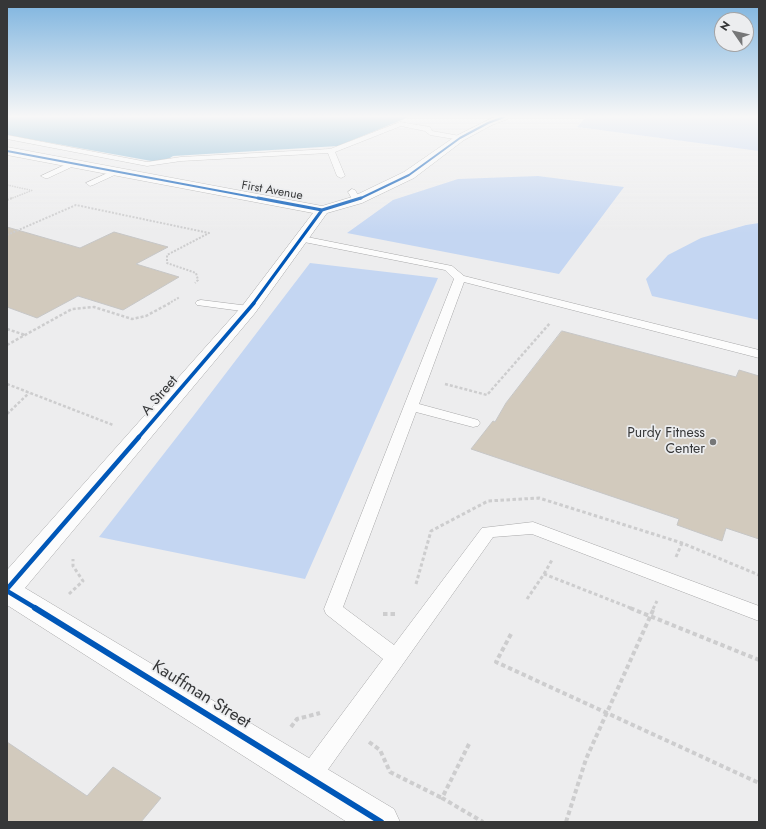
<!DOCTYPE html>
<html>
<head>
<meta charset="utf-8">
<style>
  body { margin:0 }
  #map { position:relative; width:766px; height:829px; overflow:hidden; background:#ededee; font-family:Jost,sans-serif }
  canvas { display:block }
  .frame { position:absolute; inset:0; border:8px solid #363738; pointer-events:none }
  .north { position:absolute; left:714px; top:12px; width:40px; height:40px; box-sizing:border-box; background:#ecedef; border:1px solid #a3a4a6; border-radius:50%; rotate:304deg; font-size:11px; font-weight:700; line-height:16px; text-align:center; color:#363738 }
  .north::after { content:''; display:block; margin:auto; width:14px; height:18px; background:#767778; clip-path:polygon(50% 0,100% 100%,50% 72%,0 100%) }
</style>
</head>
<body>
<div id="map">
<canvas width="766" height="829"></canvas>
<div class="frame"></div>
<div class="north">N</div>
</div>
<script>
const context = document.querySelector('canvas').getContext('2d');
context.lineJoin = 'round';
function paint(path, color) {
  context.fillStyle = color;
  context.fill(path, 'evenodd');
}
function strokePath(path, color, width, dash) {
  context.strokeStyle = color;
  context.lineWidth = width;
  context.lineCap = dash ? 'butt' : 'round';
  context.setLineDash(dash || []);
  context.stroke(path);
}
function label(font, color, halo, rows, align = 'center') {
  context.font = font + ' Jost,sans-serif';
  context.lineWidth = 3.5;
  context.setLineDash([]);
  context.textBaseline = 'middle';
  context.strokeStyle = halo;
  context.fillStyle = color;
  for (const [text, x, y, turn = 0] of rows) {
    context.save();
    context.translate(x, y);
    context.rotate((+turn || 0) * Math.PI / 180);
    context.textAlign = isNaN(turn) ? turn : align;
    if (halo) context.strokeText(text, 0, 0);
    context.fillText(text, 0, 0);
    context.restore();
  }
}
const green = new Path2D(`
  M586 117H759V151L577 127Z
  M538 176 624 187 559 274 347 233 393 200 458 179Z
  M759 223V320L652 296 646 279 668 255 701 238 746 225Z
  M310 263 438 278 305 579 99 537 194 415Z`);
const water = new Path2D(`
  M7 117H409L338 146 173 156 170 158 157 162 7 135Z`);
const building = new Path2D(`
  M7 227 80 248 114 232 168 247 136 264 179 277 123 310 78 296 37 318 7 307Z
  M562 331 736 377 739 370 759 376V539L726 528 722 541 677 525 679 519 471 449 493 421 495 422 506 403Z
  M7 742 87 796 113 767 161 798 141 822H7Z`);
const pathFar4 = new Path2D(`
  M7 185 30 190
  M10 199 33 190`);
const pathFar3 = new Path2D(`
  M7 200 12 198
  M7 235 76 205 209 233 167 255V263L196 273 198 280 195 283
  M168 304 180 297`);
const pathFar2 = new Path2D(`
  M7 329 25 335
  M7 345 72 309 94 307 132 319 146 316 170 303
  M7 384 113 425
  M445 384 487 395 550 323
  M7 414 29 393`);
const pathFar1 = new Path2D(`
  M676 557 682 543
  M544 574 552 560
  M416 584 431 531 488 501 539 498 682 543 759 575
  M69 594 83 581 73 566V559
  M527 599 544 574 633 609
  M653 609 657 601`);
const path = new Path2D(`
  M630 608 759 660
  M383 614H396
  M511 634 496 662 759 783
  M291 727 297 719 320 713
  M369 742 380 750 390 772 442 798
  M469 744 442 798 483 822
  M566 822 586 759 654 608`);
const lane = new Path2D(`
  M400 122 430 127 432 131 460 136 464 138 460 140 430 135 425 131 401 126 335 152 345 176 341 178 337 176 328 153 181 161 147 166 7 139V135L147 162 181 157 330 149Z
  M71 162H74L78 164 48 178H45L41 176Z
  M114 170H117L121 172 93 185 90 186 86 183Z
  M352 189 355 190 361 200 360 202 357 203 354 202 348 192Z
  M302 236 452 266 464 276 759 350V358L464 282 419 404 478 420 480 423 478 426 473 427 416 412 343 607 394 645 482 528 533 522 759 606V621L532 534 493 537 317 785 309 788 301 785 298 777 301 769 383 659 326 614 324 609 454 279 445 270 299 241 297 239 299 237Z
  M201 300 249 306 253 307 255 309 253 311 249 312 197 305 195 303 197 301Z`);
const street = new Path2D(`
  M494 117H509L508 119 492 125 464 140 414 178 362 203 327 213 255 313 25 588 394 809 400 822H347L7 605V570L243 305 313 213 7 155V147L322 206 352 197 404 172 456 136Z`);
const cyclewayFar4 = new Path2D(`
  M7 151 263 199
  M359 199 409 175 460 138 488 123 504 117`);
const cyclewayFar3 = new Path2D(`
  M258 198 322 210 361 198
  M253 304 322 210`);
const cyclewayFar2 = new Path2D(`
  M138 438 254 303`);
const cyclewayFar1 = new Path2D(`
  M7 589 139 437
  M7 591 37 609`);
const cycleway = new Path2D(`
  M35 608 381 822`);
const markers = [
  [713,442,4,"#767778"]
];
const farStreetnames = [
  ["First Avenue",272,191,10]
];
const streetNames = [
  ["A Street",160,396,-49]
];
const poiNames = [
  ["Purdy Fitness",705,434],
  ["Center",705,450]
];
const nearStreetnames = [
  ["Kauffman Street",201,695,32]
];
paint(green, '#c4d6f2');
paint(water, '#7fb4d2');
paint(building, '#d2cabd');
strokePath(building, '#c6c6c6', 1);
strokePath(lane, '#a8a8a9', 1);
strokePath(street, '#a8a8a9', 1);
strokePath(pathFar4, '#cdcdce', 1.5, [1.5, 1]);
strokePath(pathFar3, '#cdcdce', 2, [2, 1.5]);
strokePath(pathFar2, '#cdcdce', 2.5, [3, 2]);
strokePath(pathFar1, '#cdcdce', 3, [3.5, 2.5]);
strokePath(path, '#cdcdce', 4, [4.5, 3]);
paint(lane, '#fcfcfc');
paint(street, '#fcfcfc');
strokePath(cyclewayFar4, '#0057b8', 2);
strokePath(cyclewayFar3, '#0057b8', 3);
strokePath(cyclewayFar2, '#0057b8', 3.5);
strokePath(cyclewayFar1, '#0057b8', 4.5);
strokePath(cycleway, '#0057b8', 6);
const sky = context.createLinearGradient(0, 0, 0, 233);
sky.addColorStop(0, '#7eb4df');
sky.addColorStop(0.5, '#f7f7f7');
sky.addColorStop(1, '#f7f7f700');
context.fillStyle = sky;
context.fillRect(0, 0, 766, 233);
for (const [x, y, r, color] of markers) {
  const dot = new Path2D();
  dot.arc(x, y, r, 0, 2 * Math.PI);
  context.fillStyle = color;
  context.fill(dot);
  strokePath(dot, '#ecedef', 1.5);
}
label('12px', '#363738', '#ecedef', farStreetnames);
label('14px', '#363738', '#ecedef', streetNames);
label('14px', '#363738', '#ecedef', poiNames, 'right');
label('17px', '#363738', '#ecedef', nearStreetnames);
</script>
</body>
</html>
